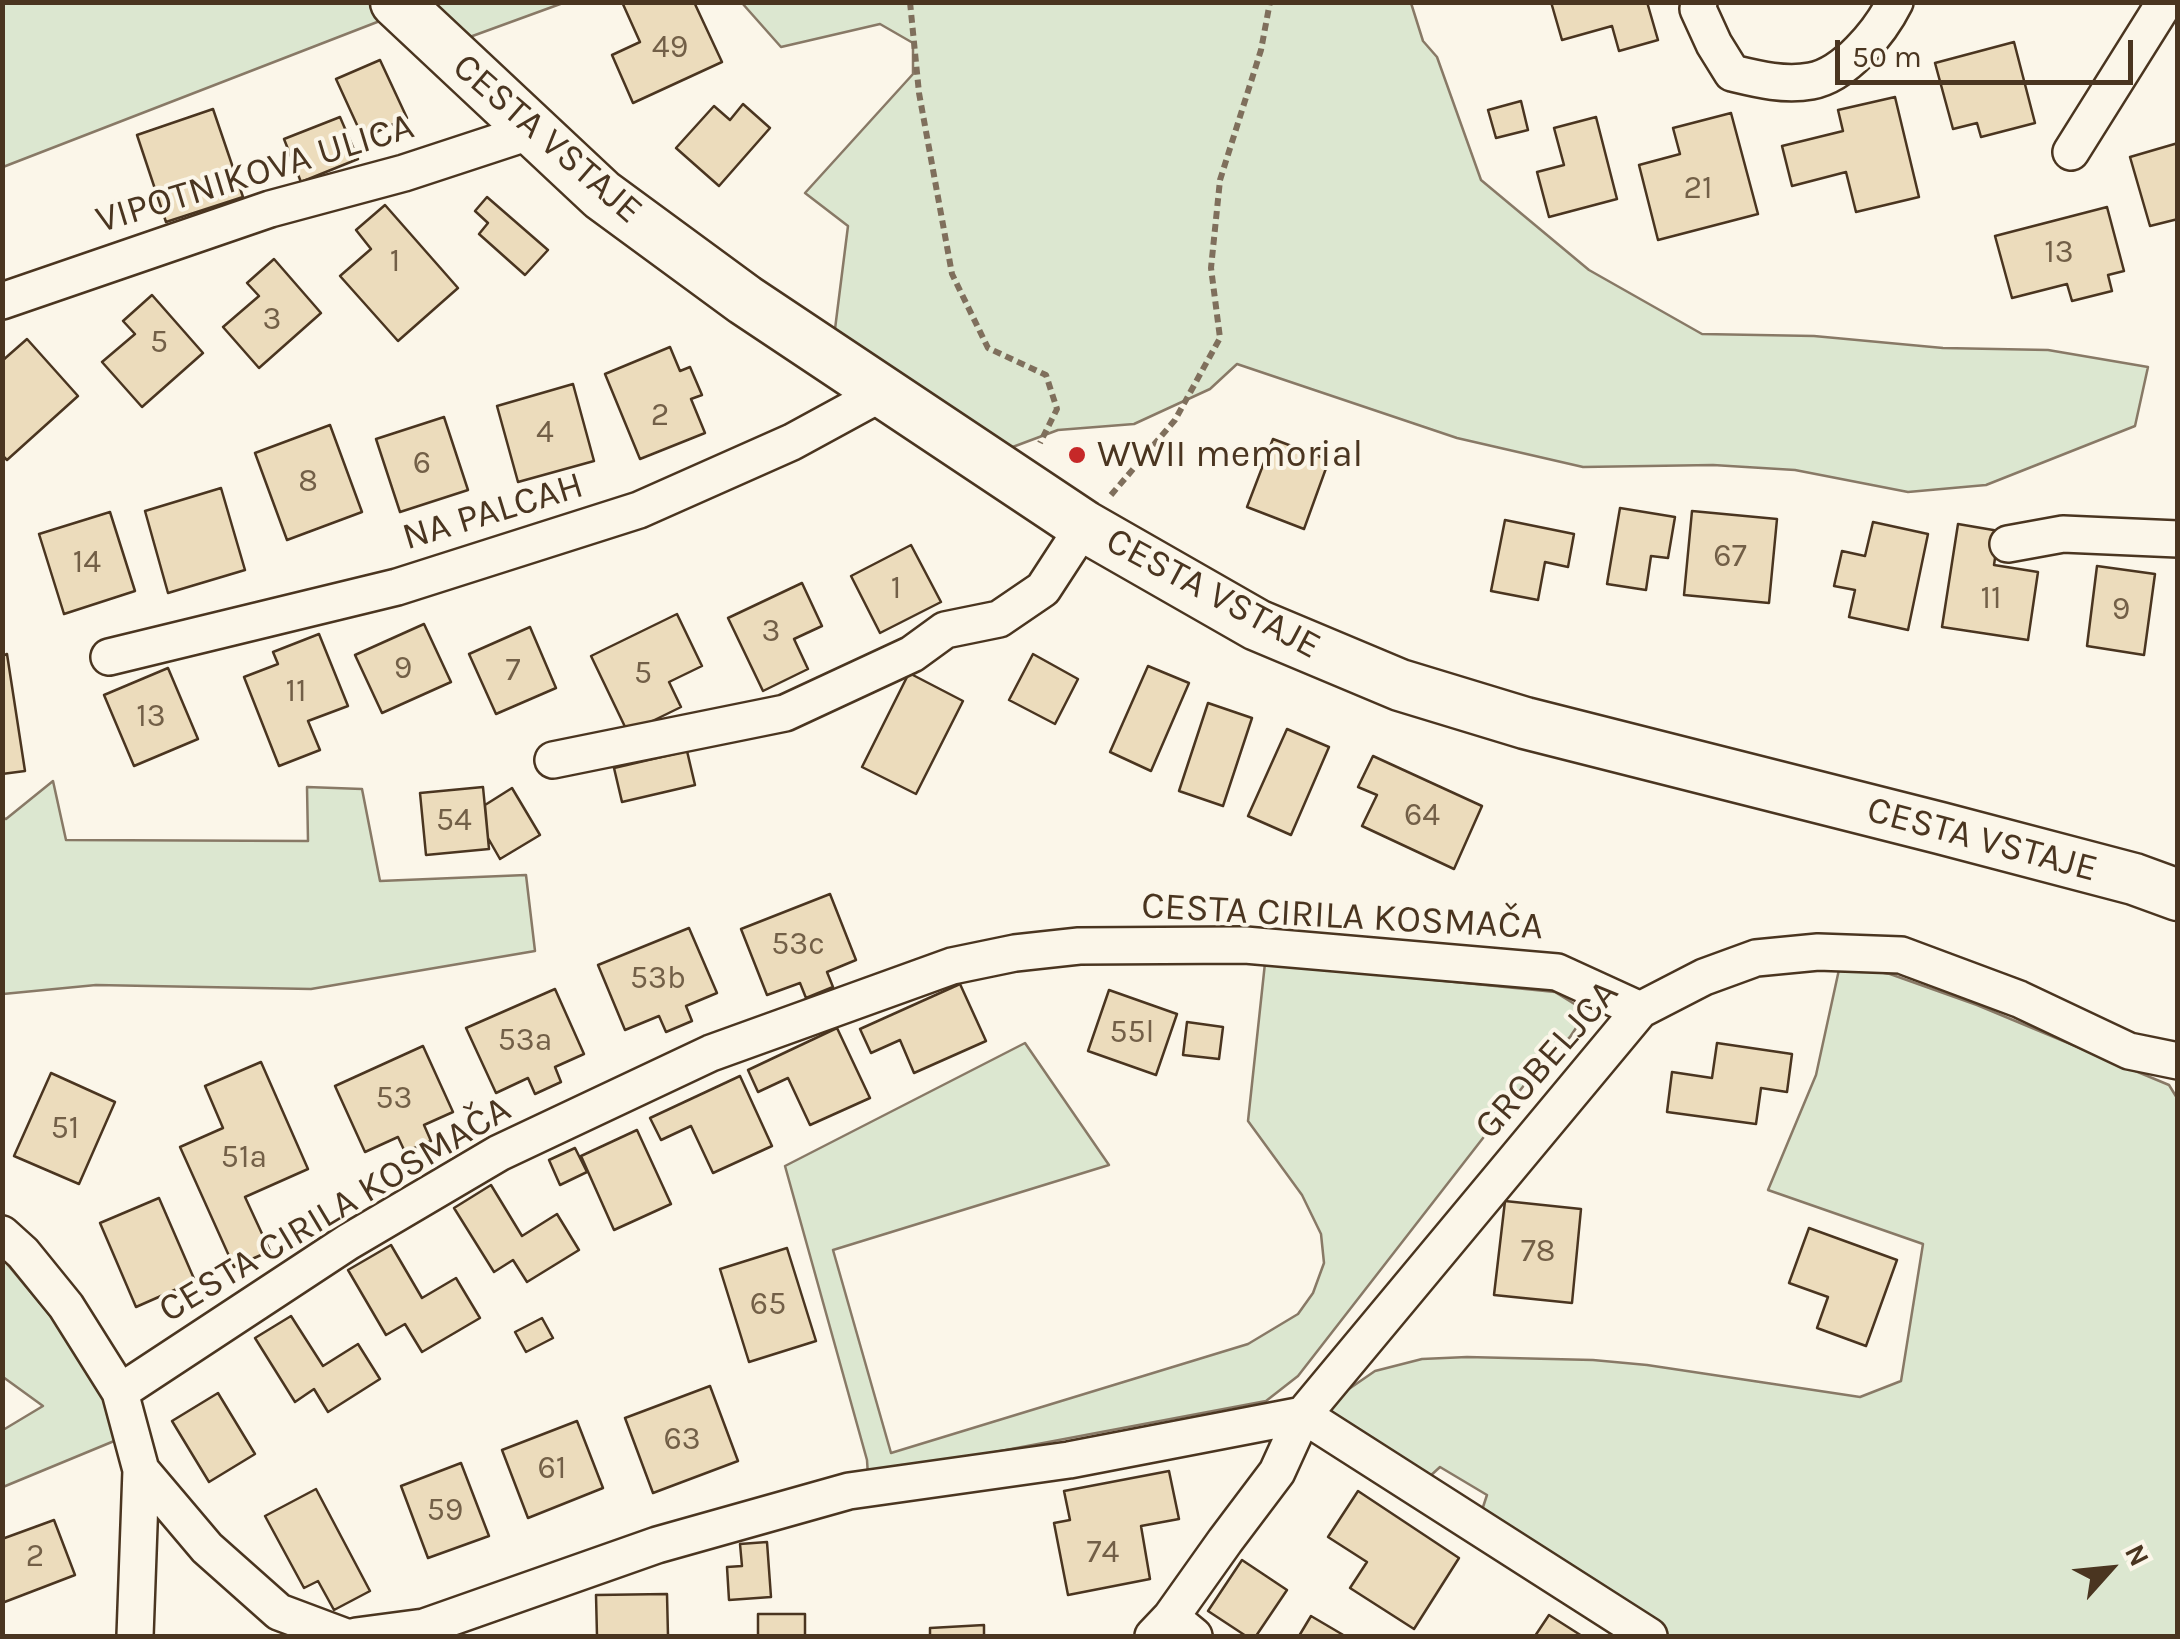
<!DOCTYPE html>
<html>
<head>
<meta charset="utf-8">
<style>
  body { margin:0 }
  #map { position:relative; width:2180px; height:1639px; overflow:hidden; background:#fbf6e9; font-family:Karla,sans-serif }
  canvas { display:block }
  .frame { position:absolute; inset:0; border:5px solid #4a3520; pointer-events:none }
  .north { position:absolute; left:2060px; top:1519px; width:100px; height:100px; -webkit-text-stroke:8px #fbf6e9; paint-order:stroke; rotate:63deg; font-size:28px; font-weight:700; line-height:40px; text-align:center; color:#4a3520 }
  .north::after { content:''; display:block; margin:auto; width:35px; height:45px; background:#4a3520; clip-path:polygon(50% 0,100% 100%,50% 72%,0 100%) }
  .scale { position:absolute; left:1835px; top:40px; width:298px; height:45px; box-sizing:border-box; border:5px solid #4a3520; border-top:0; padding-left:12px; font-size:30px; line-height:35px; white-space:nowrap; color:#4a3520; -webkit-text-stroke:8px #fbf6e9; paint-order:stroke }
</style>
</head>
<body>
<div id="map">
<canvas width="2180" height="1639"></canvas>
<div class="frame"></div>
<div class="north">N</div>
<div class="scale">50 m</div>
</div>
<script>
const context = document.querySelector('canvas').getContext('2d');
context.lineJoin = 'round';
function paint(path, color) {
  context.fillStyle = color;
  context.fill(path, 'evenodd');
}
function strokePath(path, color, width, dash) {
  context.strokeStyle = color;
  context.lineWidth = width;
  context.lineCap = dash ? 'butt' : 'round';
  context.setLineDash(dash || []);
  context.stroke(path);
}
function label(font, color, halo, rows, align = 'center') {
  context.font = font + ' Karla,sans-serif';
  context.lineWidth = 8;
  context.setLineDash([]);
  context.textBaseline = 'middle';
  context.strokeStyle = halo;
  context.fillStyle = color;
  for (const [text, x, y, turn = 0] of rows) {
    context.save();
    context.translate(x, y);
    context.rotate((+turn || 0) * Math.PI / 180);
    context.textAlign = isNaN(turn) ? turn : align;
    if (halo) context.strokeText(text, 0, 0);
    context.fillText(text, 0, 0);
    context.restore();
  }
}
const green = new Path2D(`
  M369 2 385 19 3 167V3Z
  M432 3H563L467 38Z
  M742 3H1411L1423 41 1437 57 1481 180 1589 270 1702 334 1814 336 1943 348 2048 350 2148 367 2135 426 1986 485 1908 492 1795 470 1713 465 1583 467 1457 438 1237 364 1210 389 1134 424 1058 430 1010 448 835 329 848 226 805 193 913 74V43L880 24 781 47Z
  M53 781 66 840 308 841 307 787 362 789 380 881 526 875 535 951 311 989 96 985 3 994V818L6 819Z
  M1265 963 1555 992 1576 1005 1580 1022 1570 1037 1532 1075 1298 1376 1266 1401 868 1476 867 1460 785 1166 1025 1043 1109 1165 833 1250 891 1453 1248 1344 1298 1314 1313 1293 1324 1263 1321 1234 1302 1195 1248 1121Z
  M1840 965 1890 974 1977 1005 2169 1085 2177 1098V1636H1668L1481 1513 1487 1495 1440 1467 1428 1478 1331 1421 1327 1404 1375 1371 1422 1359 1467 1357 1593 1360 1647 1365 1860 1397 1901 1381 1923 1244 1768 1190 1816 1075Z
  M3 1259 62 1330 98 1384 119 1439 3 1487V1430L43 1406 3 1377Z`);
const building = new Path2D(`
  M622 2H694L722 62 633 103 612 55 640 42Z
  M1551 2H1647L1658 40 1619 51 1612 26 1562 40Z
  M2014 42 2035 123 1981 137 1977 123 1953 129 1935 63Z
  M380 60 407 118 363 138 336 79Z
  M1895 97 1919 197 1856 212 1846 172 1792 186 1782 146 1843 131 1838 110Z
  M1521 101 1528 130 1496 138 1488 110Z
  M743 104 770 128 719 186 676 148 714 106 730 120Z
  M213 109 243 197 166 222 137 135Z
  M1731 113 1758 214 1658 240 1639 165 1680 154 1673 128Z
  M340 117 358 159 301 182 284 139Z
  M1596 117 1617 199 1549 217 1537 172 1564 165 1554 128Z
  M2178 143V219L2150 226 2130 157Z
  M487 197 548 250 525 275 479 234 488 223 475 211Z
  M385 205 458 288 398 341 340 276 371 249 356 230Z
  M2107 207 2124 271 2108 275 2112 291 2072 301 2067 284 2012 298 1995 236Z
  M274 259 321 313 259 368 223 327 259 296 247 283Z
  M152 295 203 353 142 407 102 362 135 334 123 321Z
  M27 339 78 396 7 460 2 455V361Z
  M670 347 680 371 690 367 702 395 691 399 705 433 640 459 605 374Z
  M573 384 594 461 518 482 497 406Z
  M444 417 468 490 400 512 376 439Z
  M330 425 362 512 287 540 255 453Z
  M1273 439 1329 460 1304 529 1247 507Z
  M221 488 245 570 168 593 145 511Z
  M1620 508 1675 517 1668 558 1651 556 1646 590 1607 584Z
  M1692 511 1777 519 1769 603 1684 595Z
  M110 512 135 591 64 614 39 534Z
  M1505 520 1574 534 1568 567 1545 562 1538 600 1491 591Z
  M1873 522 1928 534 1908 630 1849 617 1855 590 1834 586 1842 551 1865 556Z
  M1958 524 1999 531 1994 565 2038 572 2028 640 1942 627Z
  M911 545 941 602 880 633 851 576Z
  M2097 566 2155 574 2144 655 2087 646Z
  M802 583 822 626 794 639 808 669 763 691 728 618Z
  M677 614 702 666 669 682 681 707 628 733 591 656Z
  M424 624 451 682 382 713 355 655Z
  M530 627 556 688 496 714 469 654Z
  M319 634 348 706 308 721 320 750 279 766 244 677 278 664 273 652Z
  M7 654 25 771 2 774V656Z
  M1033 654 1078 679 1055 724 1009 700Z
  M1148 666 1189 683 1151 771 1110 752Z
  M168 668 198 739 134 766 104 695Z
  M909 673 963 701 916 794 862 767Z
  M1208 703 1252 718 1223 806 1179 791Z
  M1287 729 1329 747 1291 835 1248 816Z
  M687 751 695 785 622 802 614 768Z
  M1373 756 1482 806 1454 869 1362 826 1377 795 1358 787Z
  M483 787 489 849 426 855 420 793Z
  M512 788 540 835 500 859 488 838 485 805Z
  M830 894 856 960 827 972 833 987 806 998 800 983 767 995 741 929Z
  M689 928 717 993 686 1006 692 1021 666 1032 659 1016 625 1030 598 965Z
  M960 984 986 1041 914 1073 900 1040 871 1053 860 1029Z
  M555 989 584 1054 555 1067 561 1082 535 1094 528 1078 496 1093 466 1028Z
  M1109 990 1177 1014 1156 1075 1088 1051Z
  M1187 1022 1223 1027 1219 1059 1183 1055Z
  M837 1028 870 1098 810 1125 788 1078 758 1092 748 1070Z
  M1717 1043 1792 1054 1787 1092 1761 1088 1756 1124 1667 1112 1672 1072 1712 1078Z
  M423 1046 453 1112 424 1125 431 1141 405 1152 398 1137 365 1152 335 1086Z
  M261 1062 308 1169 245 1197 270 1251 234 1267 180 1147 223 1128 205 1086Z
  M51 1073 115 1102 79 1184 14 1156Z
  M740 1076 772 1146 713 1173 691 1126 661 1140 650 1118Z
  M637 1130 671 1204 614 1230 581 1156Z
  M575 1148 587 1172 560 1185 549 1160Z
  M491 1185 522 1236 557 1214 579 1250 527 1282 513 1260 494 1272 454 1208Z
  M159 1198 195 1281 136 1307 100 1223Z
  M1505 1201 1581 1209 1572 1303 1494 1295Z
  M1809 1228 1897 1260 1866 1346 1817 1328 1828 1297 1789 1283Z
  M391 1245 422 1298 456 1278 480 1318 422 1352 405 1324 386 1335 348 1270Z
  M787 1248 816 1341 749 1362 720 1269Z
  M291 1316 323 1366 358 1344 380 1379 328 1412 314 1389 295 1402 255 1338Z
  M542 1318 553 1338 526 1352 515 1332Z
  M710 1386 738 1461 653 1493 625 1418Z
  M218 1393 255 1454 209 1482 172 1421Z
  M577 1421 603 1488 528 1518 502 1450Z
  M461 1463 489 1536 428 1558 401 1486Z
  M1169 1471 1179 1519 1141 1526 1150 1579 1068 1595 1054 1523 1070 1520 1064 1491Z
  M316 1489 370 1591 334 1610 318 1581 304 1588 265 1516Z
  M1358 1491 1459 1558 1414 1629 1350 1588 1367 1562 1328 1537Z
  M54 1520 75 1575 2 1603V1539Z
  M767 1542 771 1597 729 1600 727 1567 742 1566 740 1544Z
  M1242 1560 1287 1590 1256 1636H1246L1208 1611Z
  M667 1594 668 1636H597L596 1595Z
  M758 1614H805V1636H733H758Z
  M1549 1615 1582 1636H1535Z
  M1311 1616 1345 1636H1299Z
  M984 1625V1636H930V1628Z`);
const path = new Path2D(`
  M910 2 919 93 952 274 988 348 1046 375 1057 409 1040 443
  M1111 495 1175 420 1220 338 1211 268 1220 180 1261 50 1270 2`);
const minor = new Path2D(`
  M1699 2 1698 9 1714 44 1732 73C1757 79 1784 86 1811 81 1845 75 1880 32 1895 2
  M2071 152 2165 2
  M2 301 270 209 404 173 532 131
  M2008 544 2063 534 2178 539
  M109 657 397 587 639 510 792 442 882 393
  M553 760 785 713 912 654 945 630 999 619 1043 589 1084 526
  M2 1234 23 1253 66 1306 120 1392 141 1470 135 1636
  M120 1392 348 1242 499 1153 711 1053 952 966 1015 953 1079 946 1245 945 1557 972 1640 1010
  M141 1470 207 1548 279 1612 343 1636
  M1171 1617 1194 1636
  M356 1636 424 1627 657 1545 849 1491 1069 1460 1303 1415 1649 1636
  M1153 1636 1171 1617 1225 1541 1277 1472 1303 1415 1640 1010 1704 977 1756 958 1818 952 1901 955 2019 999 2129 1051 2178 1061`);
const secondary = new Path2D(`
  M396 2 602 195 745 300 1084 526 1257 625 1400 685 1525 723 1940 828 2134 879 2178 895`);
const markers = [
  [1077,455,10,"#c62828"]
];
const numberNames = [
  ["49",670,48],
  ["21",1698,189],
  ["13",2059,253],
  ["1",395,262],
  ["3",272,320],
  ["5",159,343],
  ["2",660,416],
  ["4",545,433],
  ["6",422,464],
  ["8",308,482],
  ["67",1730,557],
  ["14",87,563],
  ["1",896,589],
  ["11",1991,599],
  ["9",2121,610],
  ["3",771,632],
  ["9",403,669],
  ["7",513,671],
  ["5",643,674],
  ["11",296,692],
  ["13",151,717],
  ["64",1422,816],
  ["54",454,821],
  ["53c",798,945],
  ["53b",658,979],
  ["55l",1132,1033],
  ["53a",525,1041],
  ["53",394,1099],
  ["51",65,1129],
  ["51a",244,1158],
  ["78",1538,1252],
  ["65",768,1305],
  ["63",682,1440],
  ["61",552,1469],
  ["59",445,1511],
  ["74",1103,1553],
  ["2",35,1557]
];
const streetNames = [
  ["CESTA VSTAJE",547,139,41],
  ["VIPOTNIKOVA ULICA",255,174,-17],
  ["NA PALCAH",493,512,-17],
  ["CESTA VSTAJE",1213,594,28],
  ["CESTA VSTAJE",1982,840,15],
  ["CESTA CIRILA KOSMAČA",1342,917,3],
  ["GROBELJCA",1547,1060,-49],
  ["CESTA CIRILA KOSMAČA",335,1210,-31]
];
const poiNames = [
  ["WWII memorial",1097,455]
];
paint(green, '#dce7d0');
strokePath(green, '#887966', 2.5);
paint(building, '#ecdcbc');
strokePath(building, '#4a3520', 2.5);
strokePath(minor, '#4a3520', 40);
strokePath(secondary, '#4a3520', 55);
strokePath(path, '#7f6f5c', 6, [8, 5]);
strokePath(minor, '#fbf6e9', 35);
strokePath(secondary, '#fbf6e9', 50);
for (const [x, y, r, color] of markers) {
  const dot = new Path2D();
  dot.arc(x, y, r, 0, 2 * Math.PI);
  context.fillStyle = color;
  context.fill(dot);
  strokePath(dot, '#fbf6e9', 4);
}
label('32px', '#725f47', null, numberNames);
label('38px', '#4a3520', '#fbf6e9', streetNames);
label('38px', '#4a3520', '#fbf6e9', poiNames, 'left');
</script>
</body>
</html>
